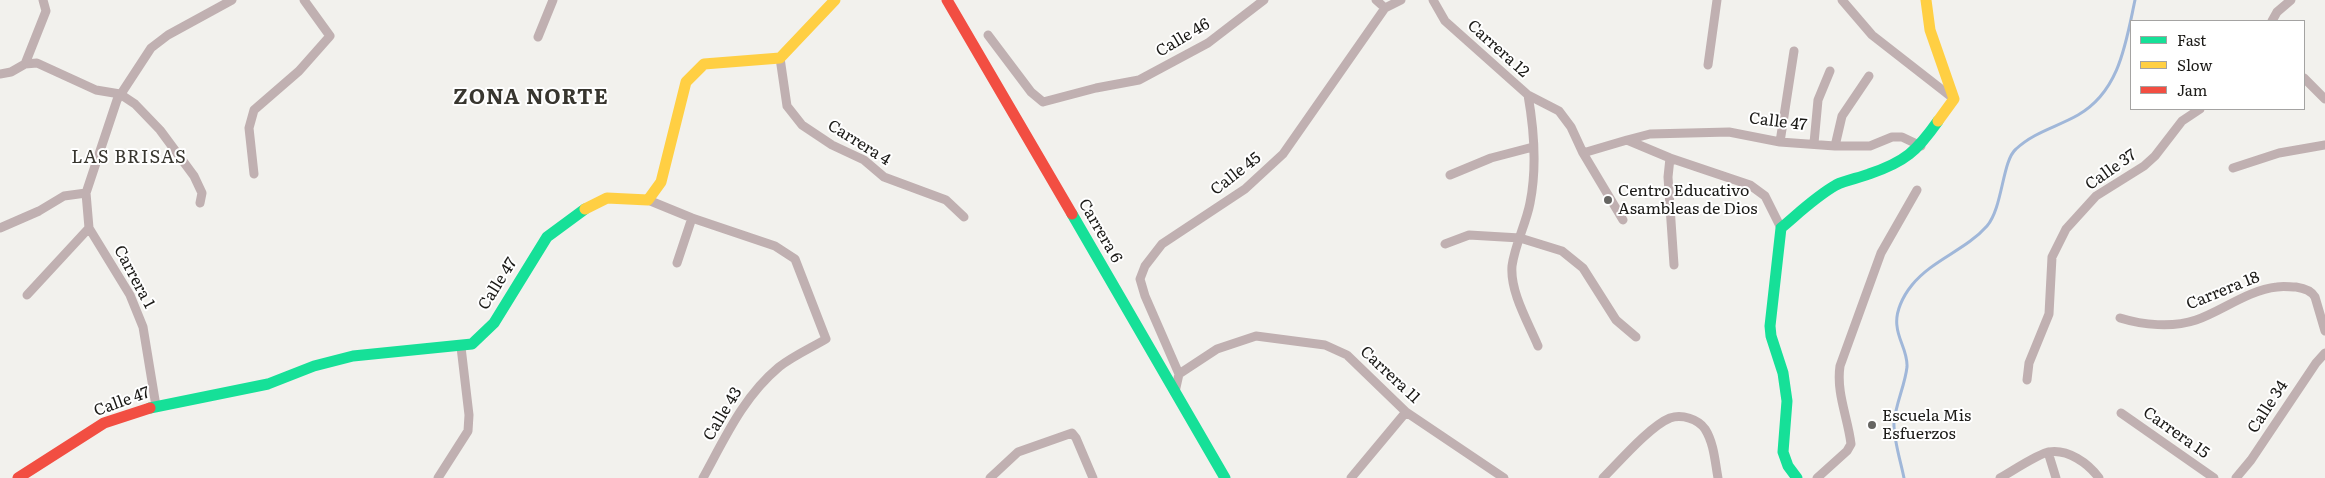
<!DOCTYPE html>
<html>
<head>
<meta charset="utf-8">
<style>
  body { margin:0 }
  #map { position:relative; width:2325px; height:478px; overflow:hidden; background:#f2f1ed; font-family:Literata,serif }
  canvas { display:block }
  .legend { position:absolute; left:2130px; top:20px; width:175px; height:90px; box-sizing:border-box; background:#fff; border:1px solid #a4a3a2; margin:0; padding:6px 9px; list-style:none; font-size:15px; color:#1b1a17 }
  .legend li { display:flex; align-items:center; gap:10px; height:25px }
  .legend b { width:25px; border:1px solid #a4a3a2 }
</style>
</head>
<body>
<div id="map">
<canvas width="2325" height="478"></canvas>
<ul class="legend">
<li><b style="height:6px;background:#16e098"></b>Fast</li>
<li><b style="height:6px;background:#ffcf43"></b>Slow</li>
<li><b style="height:6px;background:#f24e42"></b>Jam</li>
</ul>
</div>
<script>
const context = document.querySelector('canvas').getContext('2d');
context.lineJoin = 'round';
function strokePath(path, color, width, dash) {
  context.strokeStyle = color;
  context.lineWidth = width;
  context.lineCap = dash ? 'butt' : 'round';
  context.setLineDash(dash || []);
  context.stroke(path);
}
function label(font, color, halo, rows, align = 'center') {
  context.font = font + ' Literata,serif';
  context.lineWidth = 4;
  context.setLineDash([]);
  context.textBaseline = 'middle';
  context.strokeStyle = halo;
  context.fillStyle = color;
  for (const [text, x, y, turn = 0] of rows) {
    context.save();
    context.translate(x, y);
    context.rotate((+turn || 0) * Math.PI / 180);
    context.textAlign = isNaN(turn) ? turn : align;
    if (halo) context.strokeText(text, 0, 0);
    context.fillText(text, 0, 0);
    context.restore();
  }
}
const stream = new Path2D(`
  M1904 478C1901 462 1893 438 1894 422 1896 403 1905 385 1907 367 1908 352 1898 340 1897 326 1895 312 1903 296 1912 285 1932 260 1966 250 1987 226 2003 207 2002 161 2016 149 2034 132 2057 127 2078 115 2120 91 2126 42 2135 0`);
const street = new Path2D(`
  M1376 0 1385 8
  M1433 0 1445 21 1528 95 1559 111 1571 127 1583 153 1623 220
  M1842 0 1872 35 1954 99
  M2272 21 2277 12 2291 0
  M988 35 1031 92 1043 102 1096 88 1139 80 1208 43 1264 0
  M538 37 553 0
  M780 58 787 106 802 125 832 145 864 160 884 177 946 200 964 217
  M25 64 46 11 43 0
  M1708 65 1717 0
  M0 74 11 72 25 64 37 63 96 90 120 94 135 104 160 130 194 176 202 193 200 203
  M2304 78 2325 99
  M1528 95C1534 129 1537 168 1530 203 1526 224 1515 244 1512 266 1510 292 1528 322 1538 346
  M1627 140 1650 134 1729 132 1780 142 1835 146H1870L1892 137H1902L1921 146
  M1780 142 1794 51
  M1814 143 1818 100 1830 71
  M1835 146 1842 116 1869 76
  M1583 153 1627 140 1670 158 1750 185 1765 196 1781 228
  M1670 158 1668 177 1674 265
  M2233 168 2279 153 2325 145
  M254 174 249 128 254 110 299 71 330 36 304 0
  M1450 175 1491 158 1533 147
  M648 200 692 218 775 246 795 259 826 339C811 348 793 356 779 367 743 397 725 438 703 478
  M0 228 39 211 64 196 86 193
  M1445 244 1469 235 1520 238 1562 251 1583 268 1616 320 1636 337
  M677 263 692 218
  M27 295 89 228
  M2120 318C2143 325 2172 328 2196 320 2222 311 2248 290 2277 287 2283 286 2290 287 2296 287 2303 288 2311 290 2315 297L2325 331
  M1179 374 1145 296 1140 279 1145 266 1162 244 1245 189 1283 154 1385 8 1401 0
  M2027 380 2029 363 2049 314 2052 257 2066 229 2096 196 2144 166 2155 156 2182 121 2200 109
  M1175 392 1179 374 1217 349 1256 336 1325 345 1347 355 1406 412 1504 478
  M156 406 143 327 130 295 89 228 86 193 117 100 151 48 168 35 232 0
  M2121 413 2214 478
  M2048 452 2056 478
  M438 478 468 431 469 415 461 347
  M990 478 1018 452 1072 433 1076 438 1093 478
  M1351 478 1406 412
  M1603 478C1619 462 1650 426 1670 418 1682 414 1698 419 1705 429 1714 443 1715 462 1718 478
  M1817 478 1847 451 1851 444C1848 418 1836 393 1840 366L1881 253 1917 190
  M2000 478C2011 472 2039 453 2049 452 2068 449 2088 463 2099 478
  M2236 478 2251 460 2316 363 2325 353`);
const fast = new Path2D(`
  M1072 214 1225 478
  M150 408 268 384 314 366 353 356 472 344 494 323 547 237 585 209
  M1797 478 1788 466 1783 452 1787 401 1783 373 1771 336 1770 326 1781 228C1799 213 1815 197 1836 185 1846 180 1859 178 1869 174 1905 162 1917 151 1938 121`);
const slow = new Path2D(`
  M1926 0 1930 30 1954 99 1938 121
  M585 209 607 198 648 200 661 182 686 82 704 64 780 58 835 0`);
const jam = new Path2D(`
  M947 0 1072 214
  M18 478 104 423 150 408`);
const markers = [
  [1608,200,5,"#666562"],
  [1872,425,5,"#666562"]
];
const streetNames = [
  ["Calle 46",1183,38,-31],
  ["Carrera 12",1498,49,42],
  ["Calle 47",1778,122,7],
  ["Carrera 4",859,143,32],
  ["Calle 37",2111,170,-35],
  ["Calle 45",1236,174,-38],
  ["Carrera 6",1100,231,60],
  ["Carrera 1",134,277,62],
  ["Calle 47",498,284,-58],
  ["Carrera 18",2223,291,-22],
  ["Carrera 11",1390,375,43],
  ["Calle 47",122,402,-20],
  ["Calle 34",2268,407,-57],
  ["Calle 43",723,414,-59],
  ["Carrera 15",2176,433,35]
];
const poiNames = [
  ["Centro Educativo",1618,191],
  ["Asambleas de Dios",1618,209],
  ["Escuela Mis",1882,416],
  ["Esfuerzos",1882,434]
];
const neighbourhoodNames = [
  ["LAS BRISAS",129,158]
];
const districtNames = [
  ["ZONA NORTE",531,98]
];
strokePath(stream, '#a0b7d9', 3);
strokePath(street, '#c0b0b1', 9);
strokePath(fast, '#16e098', 11);
strokePath(slow, '#ffcf43', 11);
strokePath(jam, '#f24e42', 11);
for (const [x, y, r, color] of markers) {
  const dot = new Path2D();
  dot.arc(x, y, r, 0, 2 * Math.PI);
  context.fillStyle = color;
  context.fill(dot);
  strokePath(dot, '#fff', 2);
}
label('16px', '#1b1a17', '#fff', streetNames);
label('16px', '#1b1a17', '#fff', poiNames, 'left');
context.letterSpacing = '1px';
label('18px', '#38362f', '#fff', neighbourhoodNames);
context.letterSpacing = '0px';
context.letterSpacing = '1px';
label('bold 21px', '#38362f', '#fff', districtNames);
context.letterSpacing = '0px';
</script>
</body>
</html>
